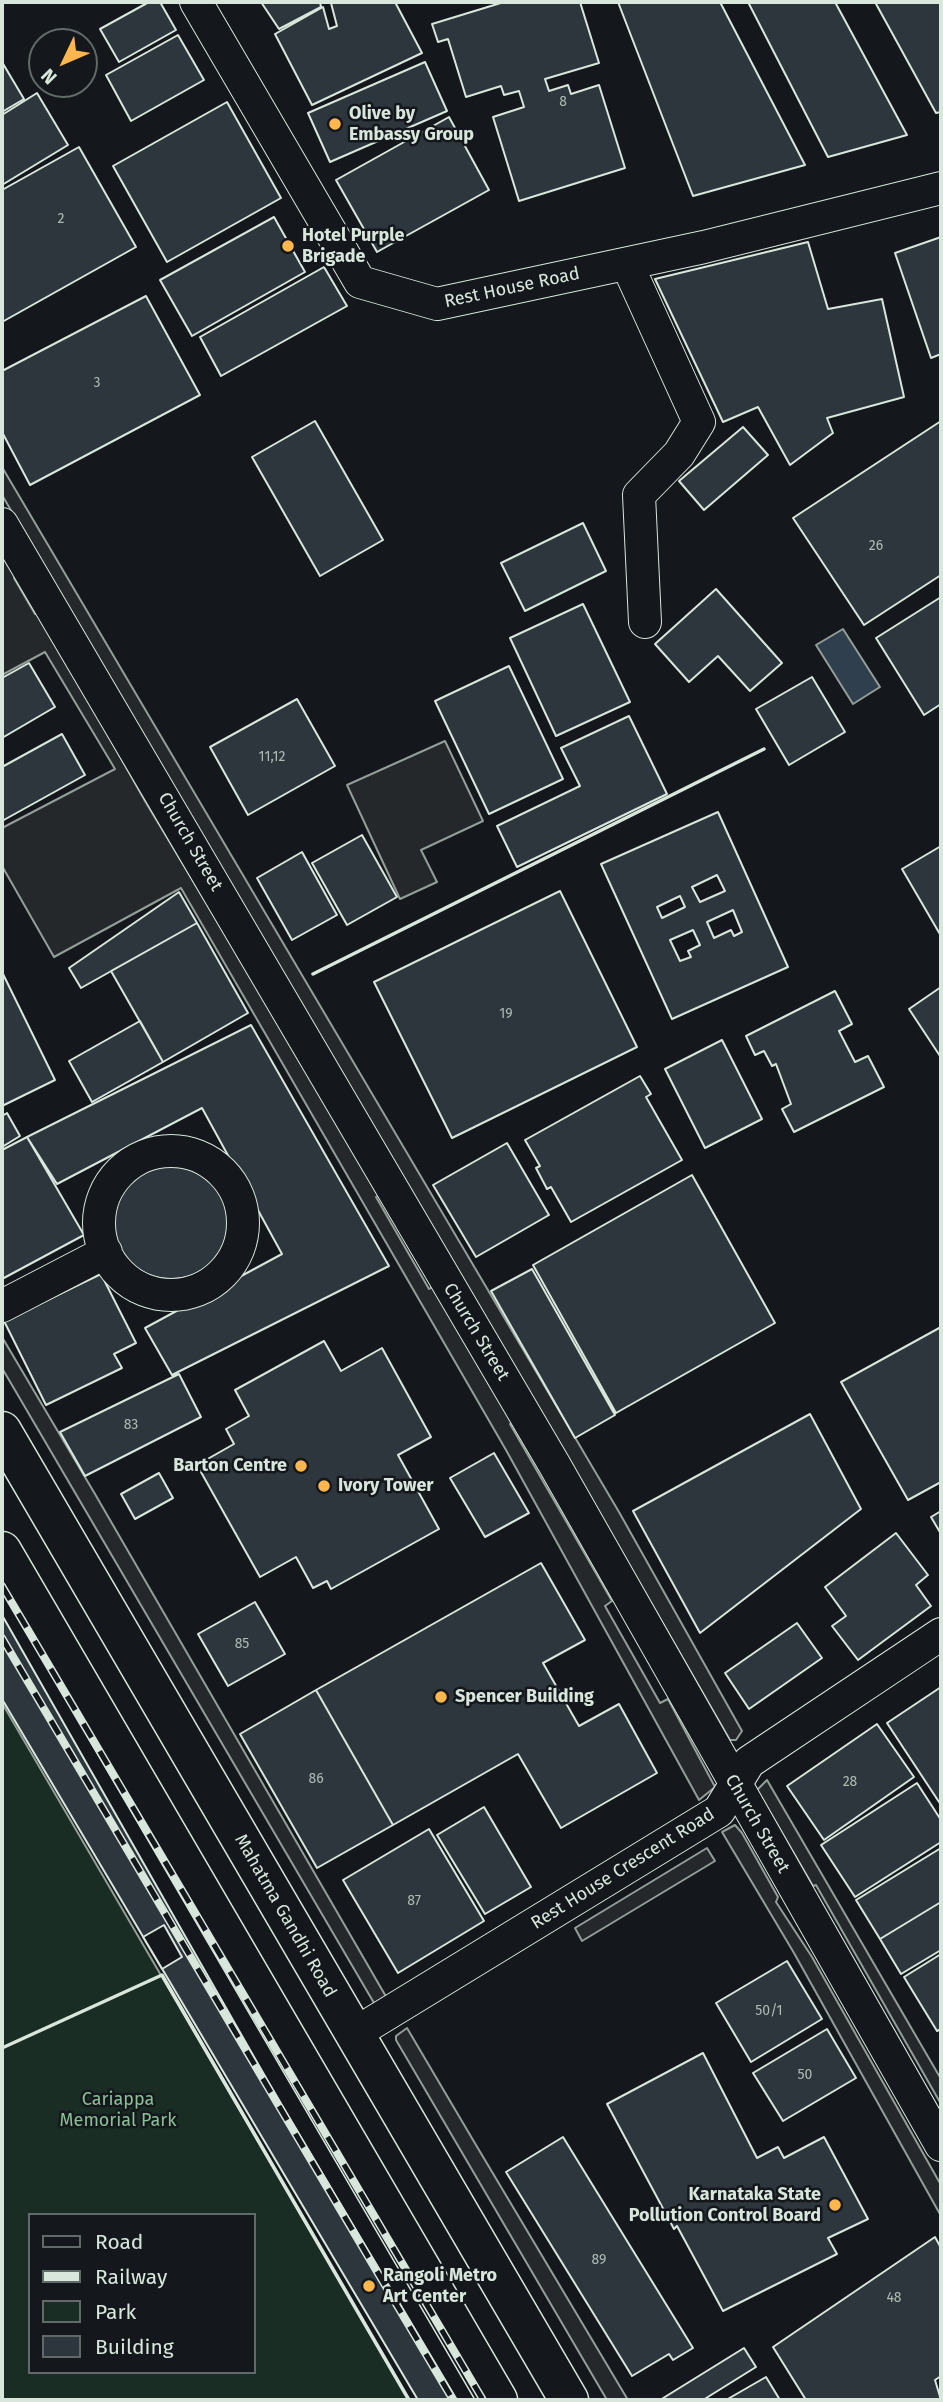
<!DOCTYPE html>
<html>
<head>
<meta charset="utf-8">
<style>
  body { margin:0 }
  #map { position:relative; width:943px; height:2402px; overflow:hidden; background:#14181c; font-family:"Fira Sans",sans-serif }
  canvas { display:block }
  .frame { position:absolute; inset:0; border:4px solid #d8e6dc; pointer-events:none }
  .legend { position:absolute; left:28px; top:2213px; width:228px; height:161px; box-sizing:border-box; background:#14181c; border:2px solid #626a69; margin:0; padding:9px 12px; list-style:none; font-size:21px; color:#d8e6dc }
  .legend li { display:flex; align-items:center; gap:14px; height:35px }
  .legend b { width:35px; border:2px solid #626a69 }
  .north { position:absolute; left:28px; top:28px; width:70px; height:70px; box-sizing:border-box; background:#14181c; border:2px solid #626a69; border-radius:50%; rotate:226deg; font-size:19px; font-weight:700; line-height:28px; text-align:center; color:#d8e6dc }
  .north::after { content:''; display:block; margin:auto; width:24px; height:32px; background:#ffb74d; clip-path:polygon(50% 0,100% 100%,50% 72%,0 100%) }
</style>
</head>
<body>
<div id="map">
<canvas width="943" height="2402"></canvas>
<div class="frame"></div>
<ul class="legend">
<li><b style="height:9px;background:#14181c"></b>Road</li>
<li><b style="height:9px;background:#d8e6dc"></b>Railway</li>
<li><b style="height:19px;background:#1a2d24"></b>Park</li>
<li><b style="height:19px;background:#2c363c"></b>Building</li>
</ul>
<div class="north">N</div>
</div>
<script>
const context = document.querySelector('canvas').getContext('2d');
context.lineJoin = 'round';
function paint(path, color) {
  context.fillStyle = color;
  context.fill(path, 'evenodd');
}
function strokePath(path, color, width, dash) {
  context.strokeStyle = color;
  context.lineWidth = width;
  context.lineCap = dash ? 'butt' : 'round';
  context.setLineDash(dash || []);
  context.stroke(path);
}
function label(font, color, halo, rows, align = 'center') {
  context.font = font + ' "Fira Sans",sans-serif';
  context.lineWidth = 5;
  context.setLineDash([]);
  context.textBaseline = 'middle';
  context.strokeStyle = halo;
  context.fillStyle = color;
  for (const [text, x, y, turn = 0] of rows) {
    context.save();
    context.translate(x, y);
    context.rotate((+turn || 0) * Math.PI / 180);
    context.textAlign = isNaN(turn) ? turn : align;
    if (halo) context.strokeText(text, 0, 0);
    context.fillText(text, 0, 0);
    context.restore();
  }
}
const green = new Path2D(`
  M2 1703 409 2400H2ZM30 2215H254V2372H30Z`);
const parking = new Path2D(`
  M2 467 619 1512 742 1731 736 1740H730L601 1516 2 495Z
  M2 550 17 576 14 578 35 614 39 612 145 801 381 1194 376 1197 429 1289 434 1286 513 1422 510 1424 612 1601 605 1606 660 1703 668 1699 715 1787 699 1800 506 1450 181 888 54 957 2 866V828L115 769 45 652 2 675Z
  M445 741 483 821 421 850 437 882 400 899 347 785Z
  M2 1337 95 1494 388 2000 374 2003 2 1368Z
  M767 1780 941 2079V2104L816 1885 813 1886 757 1790Z
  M735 1825 742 1833 778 1897 776 1902 812 1957 941 2185V2216L794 1953 722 1832Z
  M707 1848 715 1861 582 1941 575 1928Z
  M407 2028 476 2145 628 2400H607L396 2040V2036Z`);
const water = new Path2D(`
  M843 629 880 687 853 704 816 645Z`);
const building = new Path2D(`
  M149 2H160L176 30 119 62 100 29Z
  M261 2H320L321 7 279 29Z
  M334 2H395L422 53 312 105 275 34 323 7 329 29 337 26 331 3Z
  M504 2H580L599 63 545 79 549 91 568 85 571 94 599 85 625 168 519 201 493 117 524 107 519 91 504 95 501 86 466 97 448 39 438 42 432 24Z
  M618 2H720L805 165 693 196Z
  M748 2H835L907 135 828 157Z
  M875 2H941V112L936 113Z
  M178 35 204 80 131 121 106 75Z
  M2 62 24 99 2 112Z
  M425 62 447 111 330 162 308 113Z
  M37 93 68 145 2 185V115Z
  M227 102 281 198 167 262 113 166Z
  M449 117 489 190 377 252 336 180Z
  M79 147 136 247 2 322V190Z
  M274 217 305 272 192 336 160 280Z
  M941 237V354L931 358 895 253Z
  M808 242 828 309 882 299 904 397 827 418 833 433 790 465 758 407 723 422 655 279Z
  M324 267 347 306 221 376 200 337Z
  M146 296 200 395 30 485 2 432V371Z
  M315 421 383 540 320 576 252 457Z
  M941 421V575L864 625 793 518Z
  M743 427 768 455 704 510 679 481Z
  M583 523 606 571 525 611 501 563Z
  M716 589 782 663 750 691 718 656 689 682 655 644Z
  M941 597V704L924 715 876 638Z
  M583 604 630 702 556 736 510 638Z
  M29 663 55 707 2 738V678Z
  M509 666 563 779 489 814 435 701Z
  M812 677 845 732 789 765 756 709Z
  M297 699 335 766 248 815 210 747Z
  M629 716 667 794 517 867 497 826 580 786 561 748Z
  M62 734 85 775 2 821V767Z
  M718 812 788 967 672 1019 601 864ZM717 875 725 891 700 902 692 887ZM680 896 685 907 662 918 657 907ZM733 910 742 932 734 936 731 930 714 938 707 922ZM693 930 700 945 688 951 691 957 680 961 670 940Z
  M362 835 397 897 347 925 312 863Z
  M941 846V936L902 869Z
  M302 852 337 915 292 940 257 878Z
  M560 891 637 1047 452 1138 374 982Z
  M179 892 197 923 81 988 69 968Z
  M197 923 248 1013 163 1062 111 971Z
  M2 972 55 1080 2 1106Z
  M941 987V1056H940L909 1009Z
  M835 991 852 1024 839 1031 855 1062 868 1056 884 1087 794 1132 782 1109 791 1104 776 1064 772 1066 764 1051 755 1055 746 1036Z
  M140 1021 163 1062 92 1102 69 1061Z
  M251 1025 389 1266 172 1375 145 1328 282 1254 202 1108 57 1184 27 1137Z
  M722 1040 762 1119 705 1148 665 1069Z
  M640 1076 651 1094 646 1097 682 1160 571 1222 551 1187 547 1189 536 1168 540 1166 525 1140Z
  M7 1113 20 1136 2 1147V1116Z
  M27 1137 84 1235 2 1279V1150Z
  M507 1143 549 1215 476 1257 433 1185Z
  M113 1221a58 58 0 1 1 116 0a58 58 0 1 1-116 0Z
  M692 1175 775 1323 616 1413 533 1265Z
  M532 1269 615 1415 575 1438 491 1291Z
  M101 1274 136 1343 114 1354 122 1368 46 1405 4 1321Z
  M941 1327V1482L908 1500 841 1382Z
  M324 1341 341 1371 382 1348 431 1437 398 1455 439 1529 331 1589 327 1581 313 1588 296 1557 260 1577 197 1465 234 1444 226 1429 249 1416 235 1390Z
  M179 1374 201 1417 85 1476 60 1432Z
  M810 1414 861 1509 700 1633 633 1511Z
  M494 1453 529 1513 485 1537 450 1478Z
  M159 1473 173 1498 135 1519 121 1494Z
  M941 1511V1534L931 1517Z
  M896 1533 928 1575 916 1585 931 1606 858 1660 832 1626 846 1616 825 1587Z
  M541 1563 585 1640 543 1663 579 1726 619 1704 657 1773 561 1828 518 1754 393 1825 316 1690Z
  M255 1602 285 1654 228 1686 198 1634Z
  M2 1615 278 2099 457 2400H418L2 1699Z
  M797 1623 822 1658 749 1709 725 1673Z
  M941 1687V1805L887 1723Z
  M316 1690 393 1825 317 1868 240 1734Z
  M877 1724 914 1777 824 1840 787 1786Z
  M917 1783 941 1820V1842L855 1897 821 1845Z
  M484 1807 531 1887 485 1914 437 1835Z
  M429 1829 484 1921 398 1973 343 1880Z
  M941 1848V1902L880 1939 856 1900Z
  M941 1902V1950L901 1974 880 1939Z
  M164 1925 182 1957 162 1969 143 1937Z
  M941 1954V2029L937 2031 904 1977Z
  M787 1961 822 2019 751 2062 716 2003Z
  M827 2029 856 2078 783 2121 753 2073Z
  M703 2053 757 2158 778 2147 784 2158 824 2137 868 2219 828 2238 837 2254 723 2311 677 2226 674 2229 607 2104Z
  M563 2137 693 2348 673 2360 669 2354 632 2376 506 2172Z
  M935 2237 941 2248V2376L935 2380 941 2400H806L773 2347Z
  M744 2348 756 2367 703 2400H660Z
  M766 2377 780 2400H726Z`);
const street = new Path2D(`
  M196 2 360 282 437 304 704 247 941 188
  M627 264 699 422 679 454 639 495 645 622
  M2 524 554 1464 941 2145
  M99 1223a72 72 0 1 1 144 0a72 72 0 1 1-144 0Z
  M2 1306 106 1252
  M354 2034 719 1811 749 1762 941 1634`);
const secondary = new Path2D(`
  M2 1431 569 2400
  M2 1551 498 2400`);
const rail = new Path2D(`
  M2 1586 483 2400
  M2 1638 453 2400`);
const wall = new Path2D(`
  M313 974 764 749
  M2 2048 162 1975 409 2400`);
const markers = [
  [335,124,7,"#ffb74d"],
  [288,246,7,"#ffb74d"],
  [301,1466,7,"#ffb74d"],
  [324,1486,7,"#ffb74d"],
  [441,1697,7,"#ffb74d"],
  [835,2205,7,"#ffb74d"],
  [369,2286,7,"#ffb74d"]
];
const numberNames = [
  ["8",563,102],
  ["2",61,219],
  ["3",97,383],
  ["26",876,546],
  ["11,12",272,757],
  ["19",506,1014],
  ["83",131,1425],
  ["85",242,1644],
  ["86",316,1779],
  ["28",850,1782],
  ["87",414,1901],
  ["50/1",769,2011],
  ["50",805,2075],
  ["89",599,2260],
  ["48",894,2298]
];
const poiNames = [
  ["Olive by",349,114],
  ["Embassy Group",349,135],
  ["Hotel Purple",302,236],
  ["Brigade",302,257],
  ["Barton Centre",287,1466,"right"],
  ["Ivory Tower",338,1486],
  ["Spencer Building",455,1697],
  ["Karnataka State",821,2195,"right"],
  ["Pollution Control Board",821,2216,"right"],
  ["Rangoli Metro",383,2276],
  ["Art Center",383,2297]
];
const streetNames = [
  ["Rest House Road",512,288,-12],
  ["Church Street",190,842,60],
  ["Church Street",476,1332,59],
  ["Church Street",757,1824,60],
  ["Rest House Crescent Road",623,1869,-32],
  ["Mahatma Gandhi Road",285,1916,60]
];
const parkNames = [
  ["Cariappa",118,2100],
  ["Memorial Park",118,2121]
];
paint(green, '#1a2d24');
strokePath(green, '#939e99', 2);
paint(parking, '#24282b');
strokePath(parking, '#939e99', 2);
paint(water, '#2f3f4d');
strokePath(water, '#939e99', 2);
paint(building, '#2c363c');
strokePath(building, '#d8e6dc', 2);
strokePath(street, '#d8e6dc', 34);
strokePath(secondary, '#d8e6dc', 41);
strokePath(street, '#14181c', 32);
strokePath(secondary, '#14181c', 38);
strokePath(rail, '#d8e6dc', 8);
strokePath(rail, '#14181c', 5, [16]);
strokePath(wall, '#d8e6dc', 3.5);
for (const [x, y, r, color] of markers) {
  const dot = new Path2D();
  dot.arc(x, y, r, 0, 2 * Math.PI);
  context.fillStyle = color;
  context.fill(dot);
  strokePath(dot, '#14181c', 2.5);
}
label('14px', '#adbab4', null, numberNames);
label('bold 18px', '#d8e6dc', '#14181c', poiNames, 'left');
label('18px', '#d8e6dc', '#14181c', streetNames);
label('18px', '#8ac095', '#14181c', parkNames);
</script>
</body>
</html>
